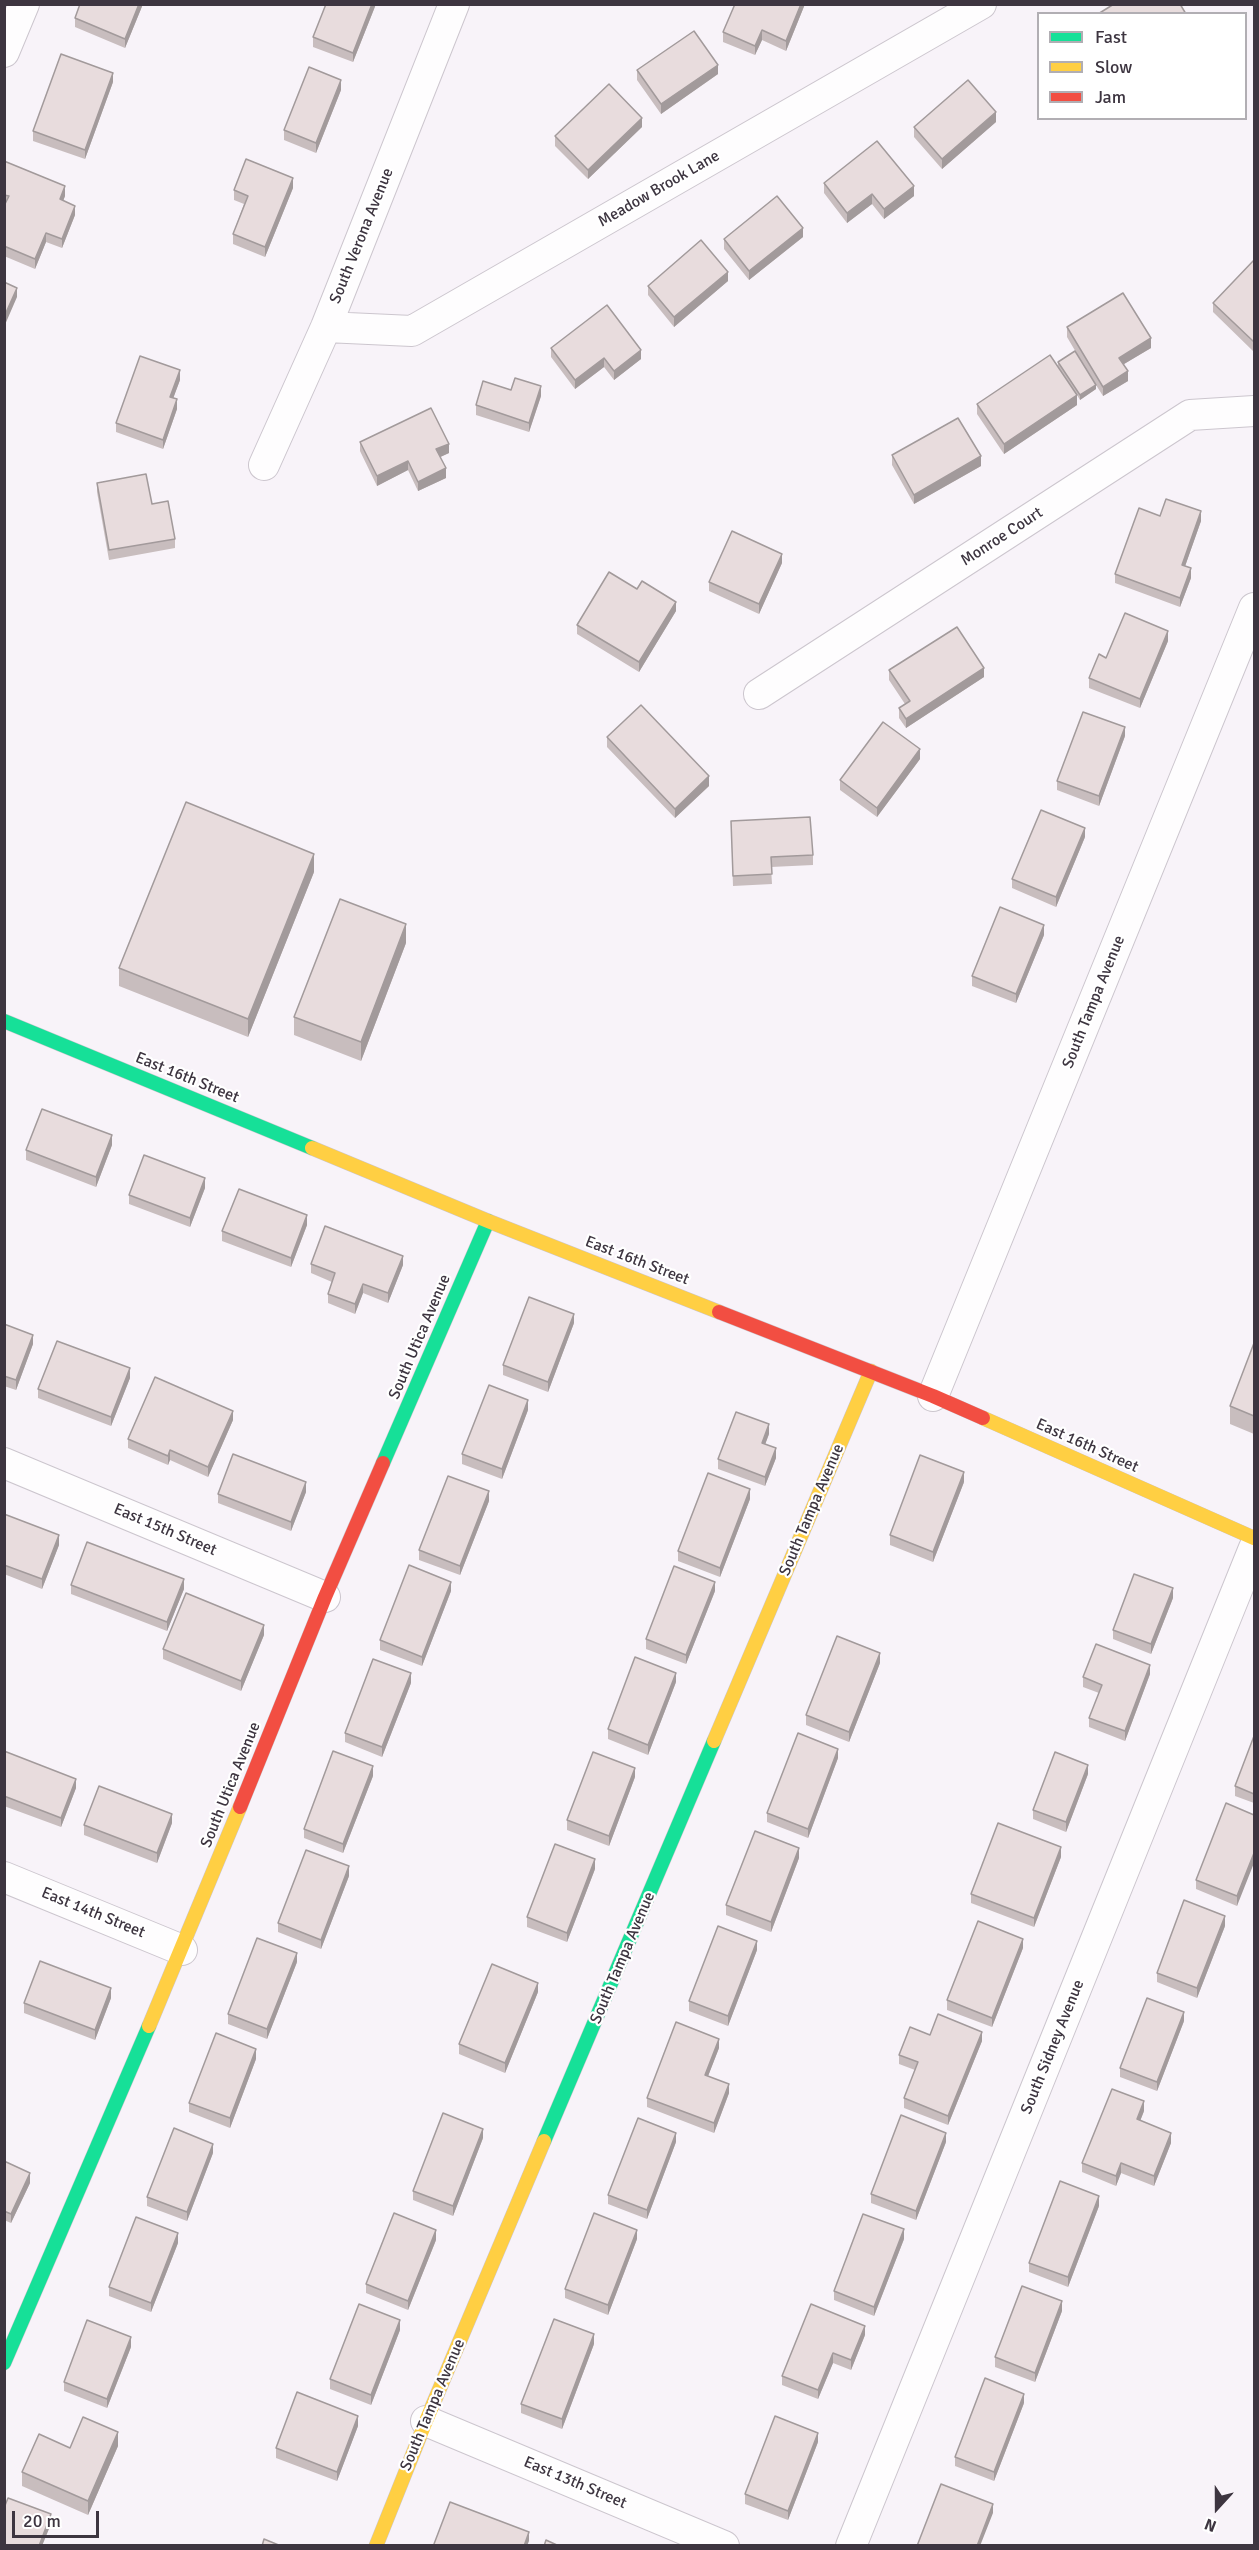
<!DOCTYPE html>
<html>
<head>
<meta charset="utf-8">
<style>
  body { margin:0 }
  #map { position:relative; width:1259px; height:2550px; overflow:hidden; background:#f8f3f9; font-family:Signika,sans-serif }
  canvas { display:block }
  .frame { position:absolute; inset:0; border:6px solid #3d3540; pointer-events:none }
  .legend { position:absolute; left:1037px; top:12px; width:210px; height:108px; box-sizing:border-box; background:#fff; border:2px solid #b1aeb3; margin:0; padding:8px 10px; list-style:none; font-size:18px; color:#3d3540 }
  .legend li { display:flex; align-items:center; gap:12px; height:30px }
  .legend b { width:30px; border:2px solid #b1aeb3 }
  .north { position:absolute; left:1187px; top:2478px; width:60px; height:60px; -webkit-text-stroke:4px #fff; paint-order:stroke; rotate:201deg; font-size:16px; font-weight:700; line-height:24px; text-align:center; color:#3d3540 }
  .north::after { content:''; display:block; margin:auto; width:21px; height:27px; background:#3d3540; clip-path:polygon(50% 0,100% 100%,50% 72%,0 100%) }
  .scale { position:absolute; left:12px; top:2511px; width:87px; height:27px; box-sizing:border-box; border:3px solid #3d3540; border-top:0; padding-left:8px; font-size:18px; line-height:21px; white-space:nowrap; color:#3d3540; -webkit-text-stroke:4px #fff; paint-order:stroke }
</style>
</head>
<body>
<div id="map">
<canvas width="1259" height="2550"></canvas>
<div class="frame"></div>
<ul class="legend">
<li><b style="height:8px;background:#16e098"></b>Fast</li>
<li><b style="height:8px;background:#ffcf43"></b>Slow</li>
<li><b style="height:8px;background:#f24e42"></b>Jam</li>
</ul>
<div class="north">N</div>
<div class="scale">20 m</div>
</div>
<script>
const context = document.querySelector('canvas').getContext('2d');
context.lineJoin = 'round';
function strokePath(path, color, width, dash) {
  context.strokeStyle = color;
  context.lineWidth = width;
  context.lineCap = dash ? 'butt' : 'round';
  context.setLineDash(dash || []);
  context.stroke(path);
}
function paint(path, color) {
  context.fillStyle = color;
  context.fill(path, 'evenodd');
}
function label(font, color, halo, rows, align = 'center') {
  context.font = font + ' Signika,sans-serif';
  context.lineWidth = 4.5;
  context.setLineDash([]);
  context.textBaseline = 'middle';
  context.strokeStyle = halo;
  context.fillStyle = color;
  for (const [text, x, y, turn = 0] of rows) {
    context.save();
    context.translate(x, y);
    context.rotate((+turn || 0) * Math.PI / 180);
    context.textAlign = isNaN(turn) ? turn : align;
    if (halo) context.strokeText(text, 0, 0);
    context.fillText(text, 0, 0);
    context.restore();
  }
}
const street = new Path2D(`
  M4 52 24 4
  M326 327 412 331 981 4
  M264 465 326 327 454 4
  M759 694 1190 415 1254 411
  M933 1396 1254 608
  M4 1463 325 1597
  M4 1877 182 1950
  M426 2421 724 2546
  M851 2546 1254 1548`);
const fast = new Path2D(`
  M4 1021 312 1148
  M383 1463 488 1221
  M544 2141 714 1741
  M4 2363 149 2026`);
const slow = new Path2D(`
  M312 1148 488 1221 719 1312
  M983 1418 1254 1538
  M714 1741 871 1371
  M149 2026 240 1807
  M376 2546 426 2421 544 2141`);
const jam = new Path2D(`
  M719 1312 933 1396 983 1418
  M240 1807 325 1597 383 1463`);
const wall = new Path2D(`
  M80 4H143L125 48 75 27V18Z
  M376 4 353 62 313 47V37Z
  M735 4H805L786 51 762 40 755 55 723 42V32Z
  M637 70 718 74 661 114 637 80Z
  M113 82 85 159 33 141V131Z
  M341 90 316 153 284 140V130Z
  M996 122 942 169 914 137V127Z
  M642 127 588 179 555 146V136Z
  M4 161 65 196 63 201 75 215 62 248 46 242 35 269 4 256Z
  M824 183 914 196 884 219 872 204 847 223 824 193Z
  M293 188 265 257 233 244V234L244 204 234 200V190Z
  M803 237 749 280 724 249V239Z
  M1254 260V352L1213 312V303Z
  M728 281 674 327 648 295V286Z
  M1067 327 1151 348 1124 364 1128 381 1103 396 1096 385V389L1080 400 1077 395V405L1004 454 977 414V404L1072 388 1058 366V362L1080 359 1067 337Z
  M551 348 641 359 614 380 604 367 575 389 551 357Z
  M180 380 173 398 177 409 163 449 116 432V423Z
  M511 390 541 396 529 432 476 415V405Z
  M360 442 449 453 440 457 446 478 418 491 408 470 377 486 360 451Z
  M892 455 981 466 914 504 892 465Z
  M97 483 152 504 175 539V548L109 560 97 492Z
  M1160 516 1201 521 1185 566 1191 578 1180 607 1115 583V574Z
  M782 563 759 614 709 591V582Z
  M676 611 639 672 577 634V625Z
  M1168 641 1140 708 1089 688V678L1106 658Z
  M889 670 984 677 906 728 899 718V708L905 704 889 680Z
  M1125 736 1099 806 1057 790V781Z
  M607 737 709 786 675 818 607 747Z
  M920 759 877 817 840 790V780Z
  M731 821 813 855V865L771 867 772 884 733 886Z
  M1085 837 1056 907 1012 888V879Z
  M314 872 248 1037 119 986V968Z
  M1044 935 1016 1003 972 986V976Z
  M406 943 361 1061 294 1035V1017Z
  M112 1145 96 1187 26 1160V1150Z
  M205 1188 190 1227 129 1204V1195Z
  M307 1225 291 1267 222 1241V1231Z
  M311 1264 403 1265 388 1303 363 1293 355 1314 328 1303V1294L332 1282 311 1273Z
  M574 1323 548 1392 503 1375V1365Z
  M4 1324 33 1344 16 1390 4 1386Z
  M1254 1343V1434L1230 1424V1406Z
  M130 1378 111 1426 38 1398V1389Z
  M528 1410 502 1479 462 1464V1454Z
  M233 1420 208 1477 170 1460 168 1465 128 1448V1439Z
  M769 1434 765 1444 776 1458 765 1486 718 1469V1459Z
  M964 1482 933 1562 890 1545V1535Z
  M306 1492 291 1531 218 1503V1494Z
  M750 1499 720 1577 678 1561V1551Z
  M489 1501 460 1575 419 1560V1550Z
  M4 1514 59 1545 42 1589 4 1574Z
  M71 1585 184 1589 167 1631 71 1594Z
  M451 1591 422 1666 380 1650V1640Z
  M715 1591 686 1664 646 1649V1639Z
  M1173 1598 1151 1654 1113 1639V1630Z
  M264 1635 241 1691 163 1659V1649Z
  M880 1663 849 1742 806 1725V1715Z
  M1150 1674 1125 1741 1089 1727V1718L1099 1693 1083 1687V1677Z
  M676 1682 648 1755 608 1739V1729Z
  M411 1683 382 1757 345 1742V1733Z
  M1254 1736V1803L1235 1796V1786Z
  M4 1751 76 1788 61 1827 4 1806Z
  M838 1758 808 1838 767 1822V1813Z
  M1088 1774 1066 1832 1033 1819V1810Z
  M373 1776 343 1853 304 1838V1829Z
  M635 1777 609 1846 567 1830V1820Z
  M1254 1815 1237 1906 1196 1889V1880Z
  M172 1823 157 1863 84 1835V1825Z
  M1061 1857 1034 1927 971 1903V1894Z
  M799 1858 771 1932 726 1915V1905Z
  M595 1869 567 1942 527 1927V1917Z
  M349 1876 321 1949 278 1932V1923Z
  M1225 1926 1197 1998 1157 1982V1973Z
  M1023 1948 992 2027 947 2010V2000Z
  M757 1950 728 2026 689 2011V2001Z
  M297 1962 267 2039 228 2024V2014Z
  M538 1992 505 2073 459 2054V2044Z
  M111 1998 95 2040 24 2013V2003Z
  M1184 2021 1157 2091 1120 2077V2068Z
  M930 2035 982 2041 948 2125 904 2108V2098L915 2070 899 2064V2055Z
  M719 2048 708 2076 729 2093 714 2133 647 2107V2098Z
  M256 2059 230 2128 189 2112V2103Z
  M1144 2111 1140 2121 1171 2143 1154 2186 1121 2173 1116 2186 1082 2172V2163Z
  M483 2138 453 2216 413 2200V2191Z
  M676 2142 647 2219 608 2204V2195Z
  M946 2142 916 2220 871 2203V2194Z
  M213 2153 187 2221 147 2206V2197Z
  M4 2161 30 2183 11 2223 4 2220Z
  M1099 2206 1068 2287 1029 2272V2263Z
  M637 2239 608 2315 565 2298V2289Z
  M904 2239 874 2316 834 2300V2291Z
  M436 2240 408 2310 366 2293V2284Z
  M178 2243 151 2312 109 2296V2287Z
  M1062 2311 1035 2382 995 2367V2357Z
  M400 2330 371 2405 330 2389V2379Z
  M865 2335 851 2370 833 2363 818 2399 782 2385V2376Z
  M594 2344 562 2429 521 2413V2404Z
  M131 2347 107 2408 64 2391V2382Z
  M1024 2403 994 2481 955 2466V2457Z
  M358 2426 337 2481 276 2458V2448Z
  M818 2442 788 2520 745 2504V2494Z
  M118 2446 88 2515 22 2486V2472L70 2448Z`);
const shadedWall = new Path2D(`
  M139 4H143L125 48V39Z
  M372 4H376L353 62V53Z
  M801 4H805L786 51V41Z
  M762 30V40L755 55V46Z
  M718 65V74L661 114V104Z
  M113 73V82L85 159V150Z
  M341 80V90L316 153V143Z
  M996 112V122L942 169V159Z
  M642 118V127L588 179V170Z
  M293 178V188L265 257V247Z
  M65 186V196L60 209V199Z
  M914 186V196L884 219V209Z
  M872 194V204L847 223V213Z
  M75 206V215L62 248V239Z
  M803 228V237L749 280V271Z
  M46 233V242L35 269V259Z
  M728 272V281L674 327V317Z
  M17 288V297L4 327V317Z
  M1151 338V348L1119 367V358Z
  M641 350V359L614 380V371Z
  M604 358V367L575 389V380Z
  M180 370V380L170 407V397Z
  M1128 371V381L1103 396V387Z
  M1096 385V389L1080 400V395Z
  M541 386V396L529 432V423Z
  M1077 395V405L1004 454V444Z
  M177 399V409L163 449V440Z
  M449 444V453L436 459V449Z
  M981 456V466L914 504V495Z
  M408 461V470L377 486V476Z
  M446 468V478L418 491V482Z
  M1201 511V521L1182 575V565Z
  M782 554V563L759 614V604Z
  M1191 568V578L1180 607V598Z
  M676 602V611L639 672V662Z
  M1168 631V641L1140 708V699Z
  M984 668V677L906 728V719Z
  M1125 727V736L1099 806V796Z
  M920 749V759L877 817V808Z
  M709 776V786L675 818V809Z
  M1085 828V837L1056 907V897Z
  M314 854V872L248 1037V1019Z
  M406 924V943L361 1061V1042Z
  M1044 925V935L1016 1003V994Z
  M112 1135V1145L96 1187V1177Z
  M205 1178V1188L190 1227V1218Z
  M307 1215V1225L291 1267V1258Z
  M403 1256V1265L388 1303V1293Z
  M363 1284V1293L355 1314V1304Z
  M574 1314V1323L548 1392V1382Z
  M33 1335V1344L16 1390V1380Z
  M130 1368V1378L111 1426V1417Z
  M528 1400V1410L502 1479V1469Z
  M233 1411V1420L208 1477V1467Z
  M769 1424V1434L762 1453V1443Z
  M776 1448V1458L765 1486V1477Z
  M170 1450V1460L168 1465V1456Z
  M964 1472V1482L933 1562V1552Z
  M306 1482V1492L291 1531V1522Z
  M750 1489V1499L720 1577V1568Z
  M489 1491V1501L460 1575V1566Z
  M59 1535V1545L42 1589V1579Z
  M184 1579V1589L167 1631V1622Z
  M451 1582V1591L422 1666V1657Z
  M715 1582V1591L686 1664V1655Z
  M1173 1588V1598L1151 1654V1644Z
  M264 1625V1635L241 1691V1681Z
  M880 1653V1663L849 1742V1732Z
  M1150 1665V1674L1125 1741V1731Z
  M411 1673V1683L382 1757V1747Z
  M676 1673V1682L648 1755V1745Z
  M838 1749V1758L808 1838V1829Z
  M1088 1765V1774L1066 1832V1822Z
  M373 1766V1776L343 1853V1844Z
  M635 1768V1777L609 1846V1836Z
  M76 1779V1788L61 1827V1818Z
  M172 1814V1823L157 1863V1853Z
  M1061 1847V1857L1034 1927V1918Z
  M799 1848V1858L771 1932V1922Z
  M1254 1853V1863L1237 1906V1896Z
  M595 1859V1869L567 1942V1933Z
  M349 1866V1876L321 1949V1940Z
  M1225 1916V1926L1197 1998V1988Z
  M1023 1939V1948L992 2027V2018Z
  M757 1941V1950L728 2026V2016Z
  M6 1943V1952L4 1957V1947Z
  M297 1953V1962L267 2039V2029Z
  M538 1983V1992L505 2073V2063Z
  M111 1988V1998L95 2040V2030Z
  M1184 2012V2021L1157 2091V2082Z
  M982 2032V2041L948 2125V2116Z
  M719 2039V2048L705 2084V2075Z
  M256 2049V2059L230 2128V2118Z
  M729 2084V2093L714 2133V2123Z
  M1144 2101V2111L1137 2129V2119Z
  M483 2129V2138L453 2216V2206Z
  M676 2133V2142L647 2219V2210Z
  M946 2133V2142L916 2220V2211Z
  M1171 2133V2143L1154 2186V2176Z
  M213 2144V2153L187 2221V2212Z
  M1121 2163V2173L1116 2186V2176Z
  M30 2173V2183L11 2223V2214Z
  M1099 2196V2206L1068 2287V2277Z
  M904 2229V2239L874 2316V2307Z
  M436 2230V2240L408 2310V2301Z
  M637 2230V2239L608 2315V2305Z
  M178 2233V2243L151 2312V2303Z
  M1062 2301V2311L1035 2382V2373Z
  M400 2320V2330L371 2405V2395Z
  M865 2326V2335L851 2370V2360Z
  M594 2334V2344L562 2429V2419Z
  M131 2337V2347L107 2408V2399Z
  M833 2353V2363L818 2399V2390Z
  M1024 2394V2403L994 2481V2472Z
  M358 2416V2426L337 2481V2472Z
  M118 2432V2446L88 2515V2501Z
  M818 2433V2442L788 2520V2511Z
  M993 2504V2513L980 2546H977Z
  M51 2514V2524L42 2546H39Z
  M529 2532V2541L527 2546H524Z`);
const building = new Path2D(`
  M80 4H139L125 39 75 18Z
  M326 4H372L353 53 313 37Z
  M735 4H801L786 41 762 30 755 46 723 32Z
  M1114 4H1180L1186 14H1098Z
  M694 31 718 65 661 104 637 70Z
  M61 54 113 73 85 150 33 131Z
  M309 67 341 80 316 143 284 130Z
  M968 80 996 112 942 159 914 127Z
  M609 84 642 118 588 170 555 136Z
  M877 141 914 186 884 209 872 194 847 213 824 183Z
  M246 159 293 178 265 247 233 234 248 196 234 190Z
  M4 161 65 186 60 199 75 206 62 239 46 233 35 259 4 246V206L9 196 4 195Z
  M777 196 803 228 749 271 724 239Z
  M701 240 728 272 674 317 648 286Z
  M1254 260V342L1213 303Z
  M4 282 17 288 4 317Z
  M1123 293 1151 338 1119 358 1128 371 1103 387 1067 327Z
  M607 305 641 350 614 371 604 358 575 380 551 348Z
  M1075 351 1096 385 1080 395 1058 362Z
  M1050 355 1077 395 1004 444 977 404Z
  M140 356 180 370 170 397 177 399 163 440 116 423Z
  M515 378 541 386 529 423 476 405 483 381 511 390Z
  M431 408 449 444 436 449 446 468 418 482 408 461 377 476 360 442Z
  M958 418 981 456 914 495 892 455Z
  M146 474 152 504 168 501 175 539 109 550 97 483Z
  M1166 499 1201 511 1182 565 1191 568 1180 598 1115 574 1139 508 1160 516Z
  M732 531 782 554 759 604 709 582Z
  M609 572 637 589 642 581 676 602 639 662 577 625Z
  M1125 613 1168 631 1140 699 1089 678 1099 654 1106 658Z
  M957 627 984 668 906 719 899 708 910 701 889 670Z
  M641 705 709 776 675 809 607 737Z
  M1083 712 1125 727 1099 796 1057 781Z
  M883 722 920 749 877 808 840 780Z
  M186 802 314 854 248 1019 119 968Z
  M1041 810 1085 828 1056 897 1012 879Z
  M810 817 813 855 771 857 772 874 733 876 731 821Z
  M340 899 406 924 361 1042 294 1017Z
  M1000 907 1044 925 1016 994 972 976Z
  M42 1109 112 1135 96 1177 26 1150Z
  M144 1155 205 1178 190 1218 129 1195Z
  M239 1189 307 1215 291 1258 222 1231Z
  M325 1226 403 1256 388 1293 363 1284 355 1304 328 1294 335 1273 311 1264Z
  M529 1297 574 1314 548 1382 503 1365Z
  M4 1324 33 1335 16 1380 4 1376Z
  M57 1341 130 1368 111 1417 38 1389Z
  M1254 1343V1416L1230 1406Z
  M155 1377 233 1411 208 1467 170 1450 168 1456 128 1439Z
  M489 1385 528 1400 502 1469 462 1454Z
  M736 1412 769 1424 762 1443 776 1448 765 1477 718 1459Z
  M233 1454 306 1482 291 1522 218 1494Z
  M920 1455 964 1472 933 1552 890 1535Z
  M708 1473 750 1489 720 1568 678 1551Z
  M448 1476 489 1491 460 1566 419 1550Z
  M4 1514 59 1535 42 1579 4 1565Z
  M87 1542 184 1579 167 1622 71 1585Z
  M409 1565 451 1582 422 1657 380 1640Z
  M674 1566 715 1582 686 1655 646 1639Z
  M1134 1574 1173 1588 1151 1644 1113 1630Z
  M186 1593 264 1625 241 1681 163 1649Z
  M837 1636 880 1653 849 1732 806 1715Z
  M1096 1644 1150 1665 1125 1731 1089 1718 1102 1685 1083 1677Z
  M635 1657 676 1673 648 1745 608 1729Z
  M373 1659 411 1673 382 1747 345 1733Z
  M798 1733 838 1749 808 1829 767 1813Z
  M1254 1736V1794L1235 1786Z
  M4 1751 76 1779 61 1818 4 1796Z
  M333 1751 373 1766 343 1844 304 1829Z
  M593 1752 635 1768 609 1836 567 1820Z
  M1055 1752 1088 1765 1066 1822 1033 1810Z
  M99 1786 172 1814 157 1853 84 1825Z
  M1226 1803 1254 1815V1853L1237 1896 1196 1880Z
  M998 1823 1061 1847 1034 1918 971 1894Z
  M755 1831 799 1848 771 1922 726 1905Z
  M555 1844 595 1859 567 1933 527 1917Z
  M306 1850 349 1866 321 1940 278 1923Z
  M1184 1900 1225 1916 1197 1988 1157 1973Z
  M978 1921 1023 1939 992 2018 947 2000Z
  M718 1926 757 1941 728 2016 689 2001Z
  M257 1938 297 1953 267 2029 228 2014Z
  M40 1961 111 1988 95 2030 24 2003Z
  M492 1964 538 1983 505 2063 459 2044Z
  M1147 1998 1184 2012 1157 2082 1120 2068Z
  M938 2014 982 2032 948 2116 904 2098 918 2062 899 2055 910 2027 930 2035Z
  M676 2022 719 2039 705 2075 729 2084 714 2123 647 2098Z
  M216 2033 256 2049 230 2118 189 2103Z
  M1112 2089 1144 2101 1137 2119 1171 2133 1154 2176 1121 2163 1116 2176 1082 2163Z
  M443 2113 483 2129 453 2206 413 2191Z
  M901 2115 946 2133 916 2211 871 2194Z
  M638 2118 676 2133 647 2210 608 2195Z
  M174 2128 213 2144 187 2212 147 2197Z
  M4 2161 30 2173 11 2214 4 2211Z
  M1060 2181 1099 2196 1068 2277 1029 2263Z
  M394 2213 436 2230 408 2301 366 2284Z
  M594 2213 637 2230 608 2305 565 2289Z
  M863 2214 904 2229 874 2307 834 2291Z
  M136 2217 178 2233 151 2303 109 2287Z
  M1022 2286 1062 2301 1035 2373 995 2357Z
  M359 2304 400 2320 371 2395 330 2379Z
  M811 2304 865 2326 851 2360 833 2353 818 2390 782 2376Z
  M554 2319 594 2334 562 2419 521 2404Z
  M87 2320 131 2337 107 2399 64 2382Z
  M985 2378 1024 2394 994 2472 955 2457Z
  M297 2392 358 2416 337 2472 276 2448Z
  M775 2416 818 2433 788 2511 745 2494Z
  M83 2417 118 2432 88 2501 22 2472 39 2434 70 2448Z
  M941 2484 993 2504 977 2546H917Z
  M8 2498 51 2514 39 2546H4V2508Z
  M450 2502 529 2532 524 2546H437L434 2544Z
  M264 2539 281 2546H262Z
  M546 2540 559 2546H544Z`);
const streetNames = [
  ["Meadow Brook Lane",659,189,-30],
  ["South Verona Avenue",362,236,-68],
  ["Monroe Court",1002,537,-33],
  ["South Tampa Avenue",1094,1002,-68],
  ["East 16th Street",187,1078,22],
  ["East 16th Street",637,1261,21],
  ["South Utica Avenue",420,1337,-67],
  ["East 16th Street",1087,1446,24],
  ["South Tampa Avenue",812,1510,-67],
  ["East 15th Street",165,1530,23],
  ["South Utica Avenue",231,1785,-68],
  ["East 14th Street",93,1913,22],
  ["South Tampa Avenue",623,1958,-67],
  ["South Sidney Avenue",1053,2047,-68],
  ["South Tampa Avenue",433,2405,-67],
  ["East 13th Street",575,2483,23]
];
strokePath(street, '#ccc6ce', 32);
strokePath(fast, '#ccc6ce', 15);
strokePath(slow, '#ccc6ce', 15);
strokePath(jam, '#ccc6ce', 15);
strokePath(street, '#fefdfe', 30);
strokePath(fast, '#16e098', 14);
strokePath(slow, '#ffcf43', 14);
strokePath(jam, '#f24e42', 14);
paint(wall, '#c8bdbe');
paint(shadedWall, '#a29a9b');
paint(building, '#e8dcdd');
strokePath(building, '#a29a9b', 1.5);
label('16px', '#3d3540', '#fff', streetNames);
</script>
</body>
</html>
